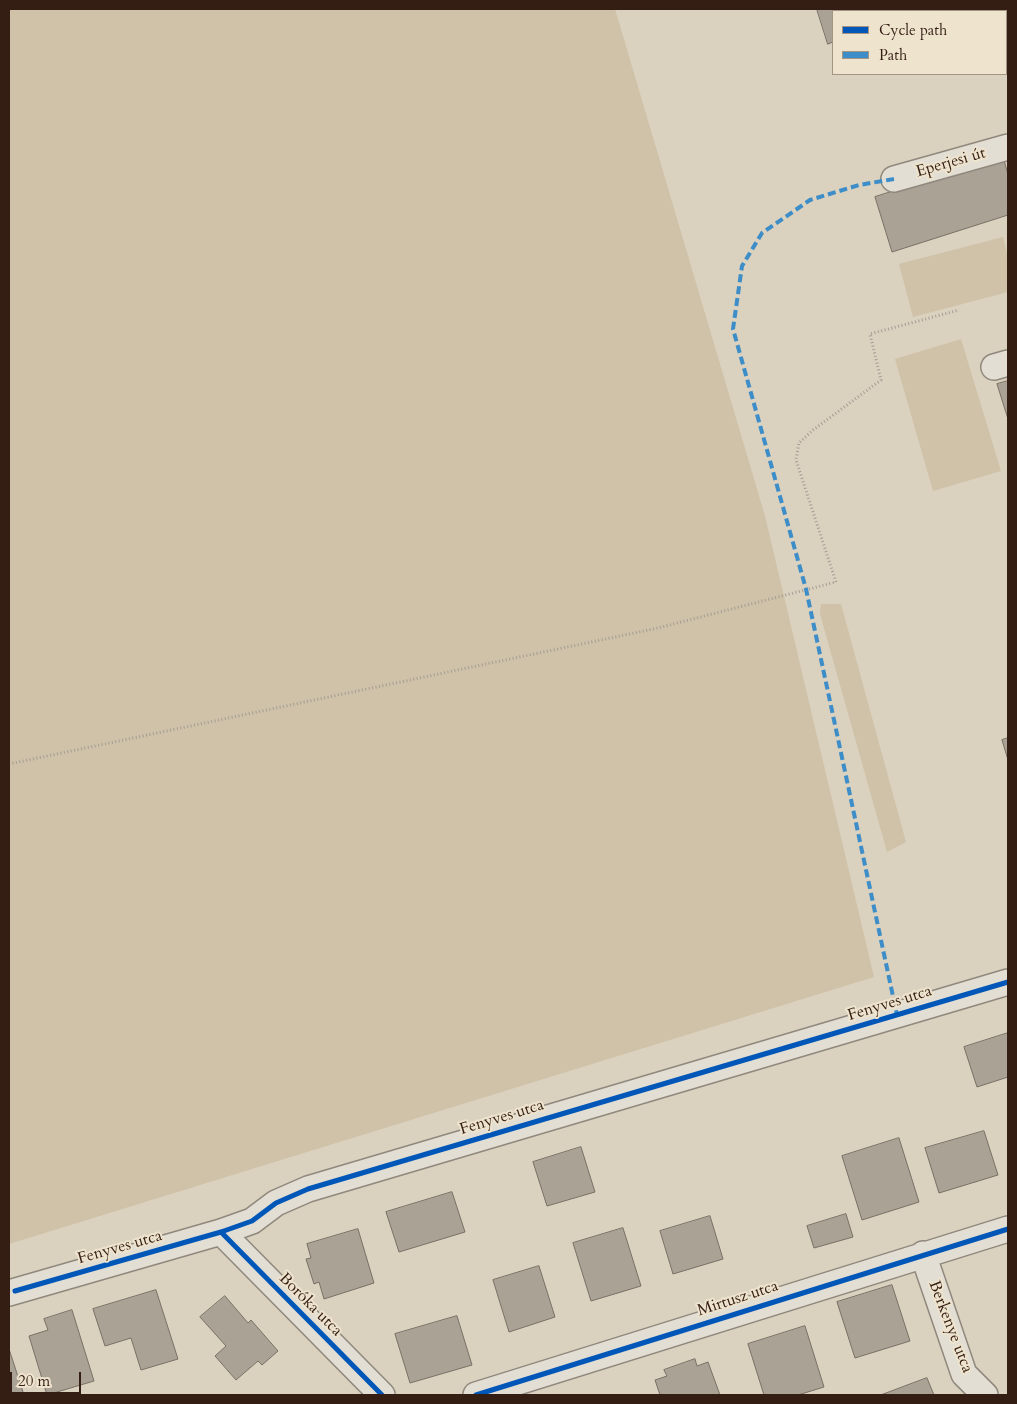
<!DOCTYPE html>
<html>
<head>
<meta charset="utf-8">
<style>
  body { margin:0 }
  #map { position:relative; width:1017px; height:1404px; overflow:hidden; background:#dad1be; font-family:Cardo,serif }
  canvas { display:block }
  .frame { position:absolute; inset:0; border:10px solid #341d13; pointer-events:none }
  .legend { position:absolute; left:832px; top:10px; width:175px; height:65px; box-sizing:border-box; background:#eee4ce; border:1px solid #a49483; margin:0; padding:6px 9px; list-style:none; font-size:15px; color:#341d13 }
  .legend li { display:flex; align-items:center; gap:10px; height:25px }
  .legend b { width:25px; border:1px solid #a49483 }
  .scale { position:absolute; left:10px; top:1372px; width:71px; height:22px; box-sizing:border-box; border:2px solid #341d13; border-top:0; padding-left:6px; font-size:15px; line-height:18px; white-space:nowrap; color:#341d13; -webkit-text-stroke:4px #eee4ce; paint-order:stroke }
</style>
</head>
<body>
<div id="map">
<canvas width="1017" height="1404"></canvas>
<div class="frame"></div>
<ul class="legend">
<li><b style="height:6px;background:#0057b8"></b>Cycle path</li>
<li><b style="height:6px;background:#3d8dc8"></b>Path</li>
</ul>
<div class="scale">20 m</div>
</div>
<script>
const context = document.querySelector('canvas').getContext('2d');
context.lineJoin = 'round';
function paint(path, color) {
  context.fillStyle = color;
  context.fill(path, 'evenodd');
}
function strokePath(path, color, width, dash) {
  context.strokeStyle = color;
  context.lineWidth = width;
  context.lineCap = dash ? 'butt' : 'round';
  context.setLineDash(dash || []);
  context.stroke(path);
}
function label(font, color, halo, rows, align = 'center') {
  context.font = font + ' Cardo,serif';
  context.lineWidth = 4;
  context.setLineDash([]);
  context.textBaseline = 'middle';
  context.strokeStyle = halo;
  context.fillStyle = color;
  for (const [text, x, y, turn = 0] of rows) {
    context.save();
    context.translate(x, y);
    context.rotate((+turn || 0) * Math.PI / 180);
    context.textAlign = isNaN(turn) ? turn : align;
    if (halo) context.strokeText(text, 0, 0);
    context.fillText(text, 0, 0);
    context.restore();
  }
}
const green = new Path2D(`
  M9 9H615L765 516 874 977 9 1244Z
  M1003 237 1008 257V292L913 317 899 264Z
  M961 339 1001 471 933 491 895 359Z
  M821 604H841L906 842 887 852 820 614Z`);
const building = new Path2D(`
  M817 9H940L932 11H833V42L828 44Z
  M996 9H1008V47L1006 39V11H997Z
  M1003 157 1008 174V215L892 252 875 197Z
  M1008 381V419L997 384Z
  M1008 738V760L1002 740Z
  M1008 1033V1077L977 1087 964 1047Z
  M984 1131 998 1175 939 1193 925 1148Z
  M899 1138 919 1202 862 1220 842 1156Z
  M581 1147 595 1192 547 1206 533 1162Z
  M452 1192 465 1232 399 1252 386 1212Z
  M846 1214 853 1237 814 1248 807 1226Z
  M710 1216 723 1259 673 1274 660 1231Z
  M623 1228 641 1286 591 1301 573 1243Z
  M358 1229 374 1283 324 1299 319 1282 314 1284 306 1259 311 1258 307 1244Z
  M539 1266 555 1317 509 1332 493 1280Z
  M892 1285 910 1341 855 1358 837 1302Z
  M156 1290 178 1359 141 1370 131 1338 105 1346 93 1309Z
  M225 1296 248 1323 251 1320 278 1351 262 1365 258 1361 236 1380 215 1356 226 1346 200 1317Z
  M72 1310 94 1381 47 1395 29 1336 48 1330 44 1319Z
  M457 1316 472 1365 410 1383 395 1334Z
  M805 1326 824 1387 798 1395H764L748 1344Z
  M9 1349 24 1395H9Z
  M695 1359 697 1366 708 1362 720 1395H660L655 1380 667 1376 664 1370Z
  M927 1378 934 1395H881Z`);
const path = new Path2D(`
  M9 764 658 628 836 582 796 460 799 443 813 430 881 380 870 334 959 310`);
const minor = new Path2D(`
  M894 179 1008 147
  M994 367 1008 363
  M221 1232 382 1395
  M923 1254 964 1374 985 1395
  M9 1293 221 1232 252 1221 276 1203 308 1189 1008 982
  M476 1395 1008 1229`);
const quiet = new Path2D(`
  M894 179 859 185 810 200 762 233 742 266 733 329 806 589 897 1015`);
const cycleway = new Path2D(`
  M221 1232 382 1395
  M15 1291 221 1232 252 1221 276 1203 308 1189 1008 982
  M476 1395 1008 1229`);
const streetNames = [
  ["Eperjesi út",951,163,-16],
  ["Fenyves utca",890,1004,-17],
  ["Fenyves utca",502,1118,-17],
  ["Fenyves utca",120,1248,-16],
  ["Mirtusz utca",738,1299,-18],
  ["Boróka utca",310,1305,45],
  ["Berkenye utca",950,1327,69]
];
paint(green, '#d0c2a9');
paint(building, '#aaa295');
strokePath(building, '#797066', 1);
strokePath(minor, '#90887d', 28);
strokePath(path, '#a39d95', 3, [1, 2.5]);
strokePath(minor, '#e2ded4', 25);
strokePath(quiet, '#3d8dc8', 4, [8, 4]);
strokePath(cycleway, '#0057b8', 5);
label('16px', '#341d13', '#eee4ce', streetNames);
</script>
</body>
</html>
